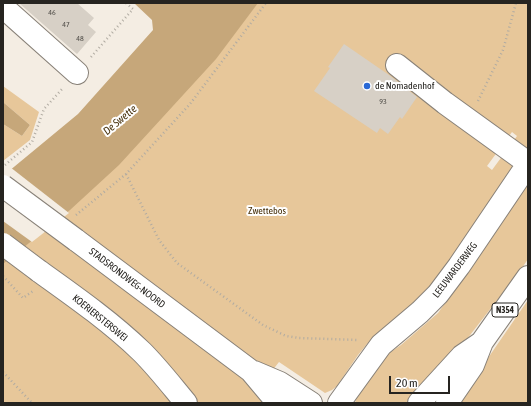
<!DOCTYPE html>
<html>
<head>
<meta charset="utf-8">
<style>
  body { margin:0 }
  #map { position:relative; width:531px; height:406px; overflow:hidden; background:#f4ede3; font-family:"Asap Condensed",sans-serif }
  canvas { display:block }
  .frame { position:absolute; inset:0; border:4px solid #262420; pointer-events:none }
  .scale { position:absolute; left:389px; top:376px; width:61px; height:18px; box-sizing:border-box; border:2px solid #262420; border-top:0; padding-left:5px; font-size:12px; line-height:14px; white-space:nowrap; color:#262420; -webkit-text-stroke:3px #fff; paint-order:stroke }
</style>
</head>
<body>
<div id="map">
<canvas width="531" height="406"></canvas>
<div class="frame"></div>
<div class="scale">20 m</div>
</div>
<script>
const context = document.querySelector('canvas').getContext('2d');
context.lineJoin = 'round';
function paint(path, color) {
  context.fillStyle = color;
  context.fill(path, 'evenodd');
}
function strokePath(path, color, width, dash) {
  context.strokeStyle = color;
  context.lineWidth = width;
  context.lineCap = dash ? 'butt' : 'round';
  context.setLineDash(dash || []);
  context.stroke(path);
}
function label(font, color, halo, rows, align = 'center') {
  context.font = font + ' "Asap Condensed",sans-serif';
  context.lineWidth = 4;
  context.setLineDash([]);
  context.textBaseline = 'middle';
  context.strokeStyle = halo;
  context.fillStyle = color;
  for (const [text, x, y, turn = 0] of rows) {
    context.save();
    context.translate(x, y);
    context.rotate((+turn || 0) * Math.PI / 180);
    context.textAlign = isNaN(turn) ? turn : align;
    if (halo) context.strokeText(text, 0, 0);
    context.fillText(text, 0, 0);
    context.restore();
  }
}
const green = new Path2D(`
  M250 3H528V148L421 301 367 344 358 355 337 386 332 390 325 393 279 362 257 390 274 403H3V254ZM512 132 517 136 492 170 487 166Z
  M3 86 39 112 30 140 3 161V124L22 136 30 125 3 102Z
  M528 178V259L522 268 450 361 410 403H355L356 399 386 355 401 345 438 313 496 232Z
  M528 300V403H457Z`);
const water = new Path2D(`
  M134 3H258L216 59 119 165 70 210 3 264V176L78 114 153 30 152 20Z
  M3 102 30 125 22 136 3 124Z`);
const pier = new Path2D(`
  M10 167 69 213 32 242 3 221V174Z`);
const building = new Path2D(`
  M19 3H77L94 18 88 25 96 32 77 54Z
  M344 44 389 75 417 97 402 119 400 117 388 134 380 128 377 133 314 91 330 68 328 67Z`);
const path = new Path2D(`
  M91 57 133 9 126 3
  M478 101 503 50 516 3
  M5 165 32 142 44 109 63 88
  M126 174 159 240 177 263 263 325 286 336 299 338 359 340
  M76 215 126 174 190 104 266 3
  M3 276 23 298 33 291
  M3 372 32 403`);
const minor = new Path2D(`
  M3 7 77 73
  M397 65 445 103 528 163
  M39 271C74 296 111 322 142 352 158 368 171 385 186 403
  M339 403 381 345 420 312 438 294 459 266 528 164`);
const major = new Path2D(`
  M76 240 251 371 272 396 281 403
  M254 372 280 383 311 403
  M419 403 462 356 481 343
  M447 403 473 365 482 342 528 277`);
const minorBridge = new Path2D(`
  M3 244 39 271`);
const majorBridge = new Path2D(`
  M3 186 76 240`);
const markers = [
  [367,86,4,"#2968d5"]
];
const numberNames = [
  ["46",52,12],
  ["47",66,24],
  ["48",80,38],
  ["93",383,101]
];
const shields = [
  [505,310,26]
];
const shieldNames = [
  ["N354",505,310]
];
const poiNames = [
  ["de Nomadenhof",375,86]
];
const parkNames = [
  ["Zwettebos",267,211]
];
const streetNames = [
  ["LEEUWARDERWEG",455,270,-53],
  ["STADSRONDWEG-NOORD",127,278,37],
  ["KOERIERSTERSWEI",100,318,39]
];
const waterNames = [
  ["De Swette",120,120,-40]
];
paint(green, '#e7c79a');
paint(water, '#c6a77a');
paint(pier, '#f4ede3');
paint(building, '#d7d0c6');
strokePath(minor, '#888178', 24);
strokePath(major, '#888178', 24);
strokePath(path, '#b0aba2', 2.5, [1, 3]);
strokePath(minor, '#fff', 22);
strokePath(major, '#fff', 22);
strokePath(minorBridge, '#888178', 24, []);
strokePath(majorBridge, '#888178', 24, []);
strokePath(minorBridge, '#fff', 22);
strokePath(majorBridge, '#fff', 22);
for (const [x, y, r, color] of markers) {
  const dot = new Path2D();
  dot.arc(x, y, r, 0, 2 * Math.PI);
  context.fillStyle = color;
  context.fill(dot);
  strokePath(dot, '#fff', 1.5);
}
label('8px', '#524f4a', null, numberNames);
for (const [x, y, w] of shields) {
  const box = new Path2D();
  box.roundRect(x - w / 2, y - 7, w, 14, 3);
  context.fillStyle = '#fff';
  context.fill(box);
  strokePath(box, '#262420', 1);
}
label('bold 9px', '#262420', null, shieldNames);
label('10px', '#262420', '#fff', poiNames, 'left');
label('10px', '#47310c', '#fff', parkNames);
label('10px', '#262420', '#fff', streetNames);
label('italic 11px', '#47310c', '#fff', waterNames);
</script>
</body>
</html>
